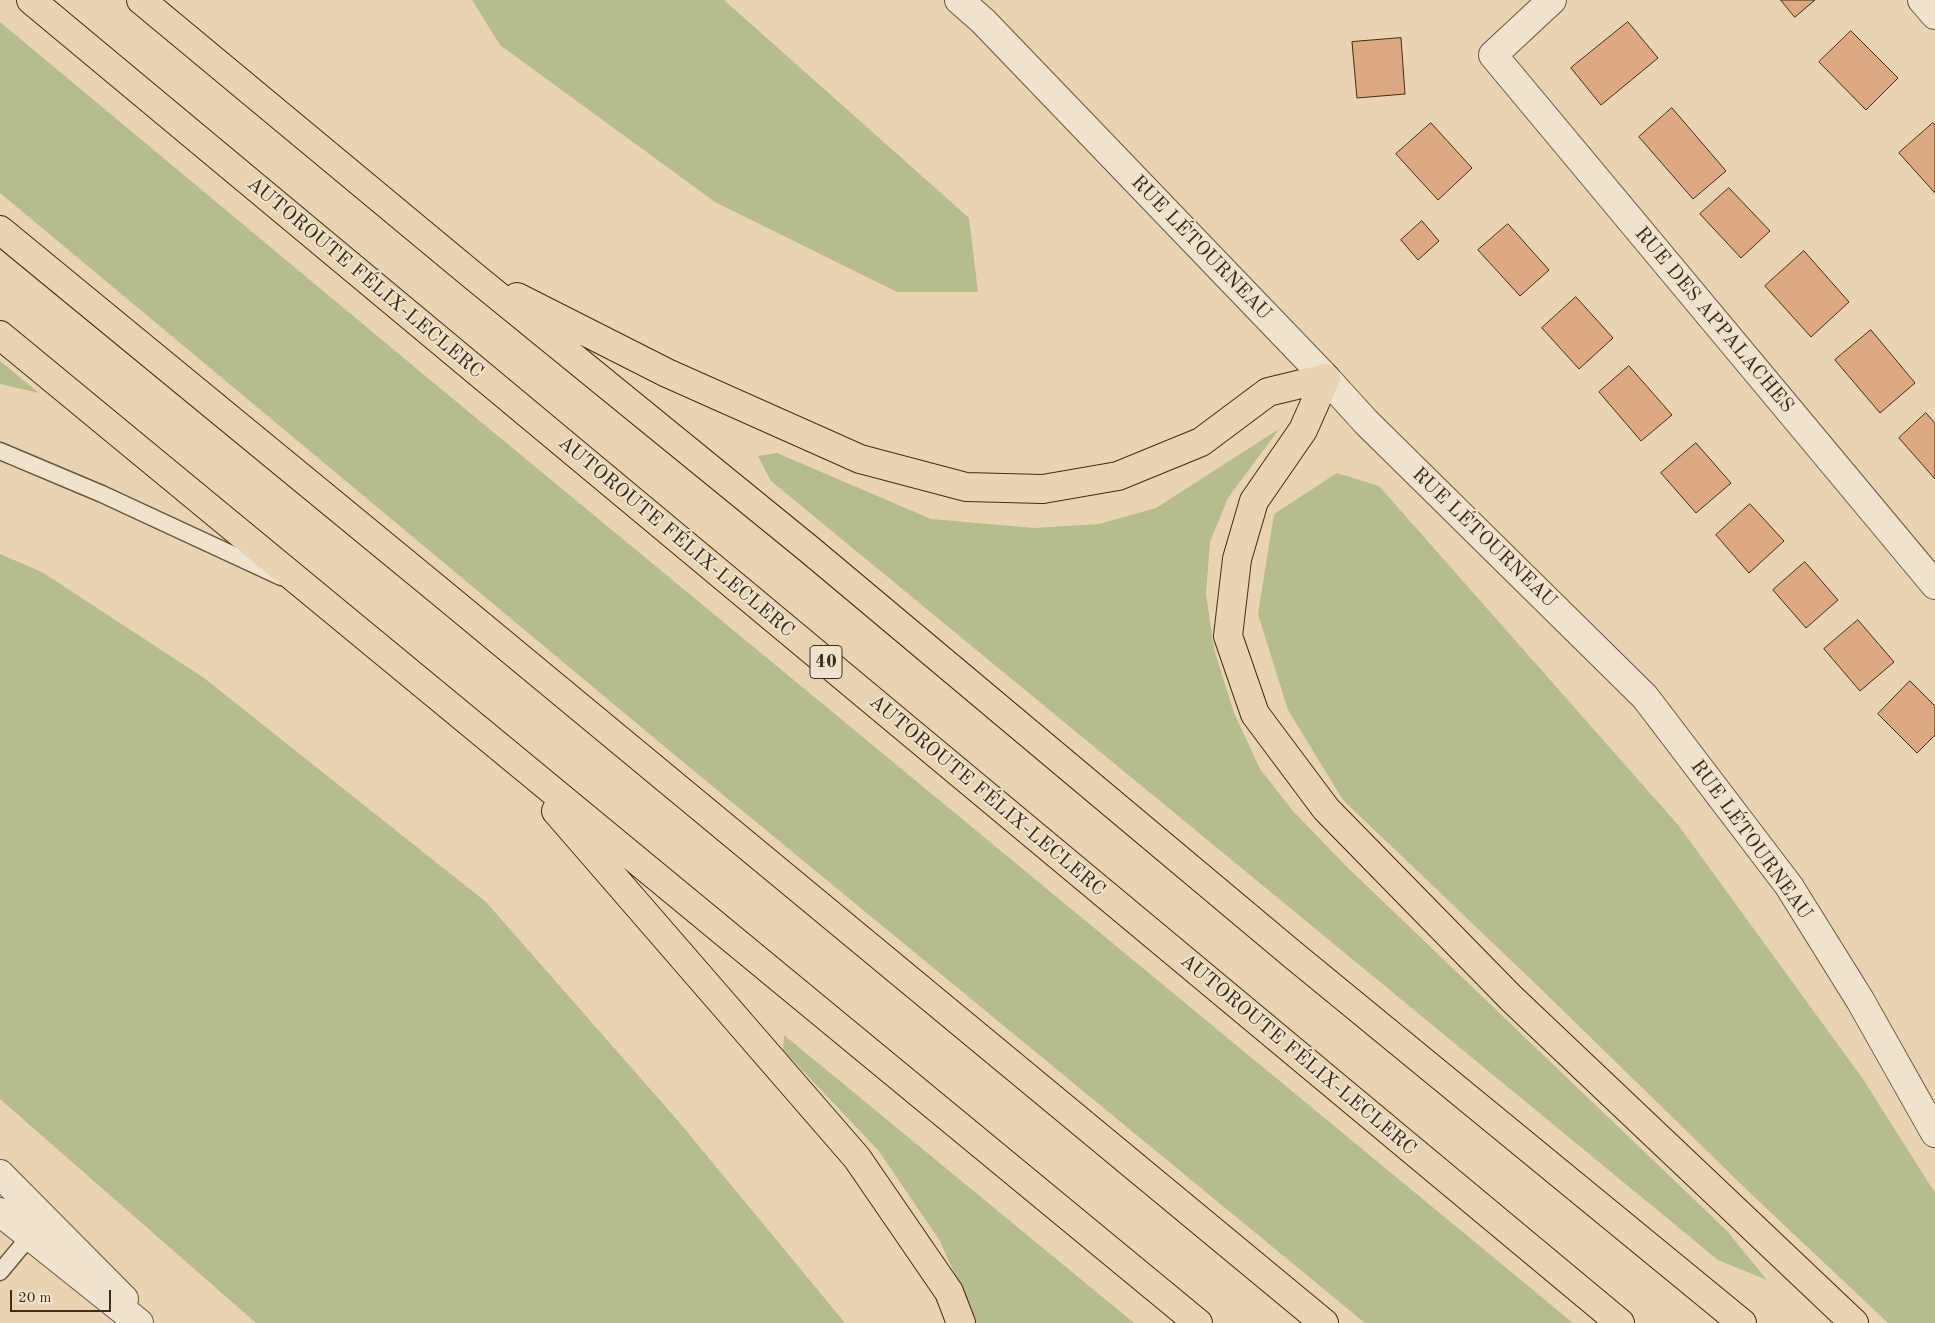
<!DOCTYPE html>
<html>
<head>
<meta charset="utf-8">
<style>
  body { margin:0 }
  #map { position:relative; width:1935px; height:1323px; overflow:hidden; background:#e8d4b2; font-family:"Old Standard TT",serif }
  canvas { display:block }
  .scale { position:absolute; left:10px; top:1290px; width:101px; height:22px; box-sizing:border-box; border:2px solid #402d17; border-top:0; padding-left:6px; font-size:15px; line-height:18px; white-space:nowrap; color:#402d17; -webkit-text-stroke:4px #f0e3cd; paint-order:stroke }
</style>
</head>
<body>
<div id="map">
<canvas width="1935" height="1323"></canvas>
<div class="scale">20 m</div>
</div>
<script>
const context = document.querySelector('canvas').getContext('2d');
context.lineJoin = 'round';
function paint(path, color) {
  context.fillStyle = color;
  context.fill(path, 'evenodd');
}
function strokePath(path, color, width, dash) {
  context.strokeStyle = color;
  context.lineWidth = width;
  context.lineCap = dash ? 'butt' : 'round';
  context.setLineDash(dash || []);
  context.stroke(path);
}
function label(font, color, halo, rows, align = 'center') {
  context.font = font + ' "Old Standard TT",serif';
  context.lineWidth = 4;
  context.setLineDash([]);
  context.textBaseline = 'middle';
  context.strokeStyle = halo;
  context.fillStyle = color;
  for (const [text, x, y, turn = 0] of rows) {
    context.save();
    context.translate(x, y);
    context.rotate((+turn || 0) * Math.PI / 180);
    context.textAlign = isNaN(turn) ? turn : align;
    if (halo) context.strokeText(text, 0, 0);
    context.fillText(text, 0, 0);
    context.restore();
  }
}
const green = new Path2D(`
  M472 0H724L969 218 978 292H897L715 202 500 45Z
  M0 22 441 389 1573 1323H1365L671 752 0 193Z
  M0 361 39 393 0 384Z
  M1279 429 1228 498 1210 542 1206 594 1214 649 1234 713 1260 769 1293 811 1347 867 1727 1231 1767 1280 1718 1260 771 481 758 456 777 453 931 519 1034 528 1099 524 1156 508Z
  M1337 473 1379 486 1679 826 1863 1079 1935 1193V1323H1888L1747 1190 1542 990 1343 800 1288 710 1258 614 1274 514Z
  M0 554 42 572 204 678 486 902 679 1122 845 1323H256L0 1099Z
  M784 1035 1134 1323H976L940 1241 878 1150 783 1050Z`);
const building = new Path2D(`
  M1781 0H1815L1795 17Z
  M1628 22 1658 58 1601 105 1571 68Z
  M1851 31 1898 78 1866 110 1819 62Z
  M1401 38 1405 94 1357 98 1352 42Z
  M1672 108 1726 171 1693 199 1639 137Z
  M1431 123 1472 168 1438 200 1396 154Z
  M1933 123 1935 125V193L1899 153Z
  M1729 188 1770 231 1741 258 1700 214Z
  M1422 221 1439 241 1418 260 1401 240Z
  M1508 224 1549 270 1520 296 1478 250Z
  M1804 251 1849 302 1811 337 1765 286Z
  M1576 297 1613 338 1579 369 1542 328Z
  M1871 330 1915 383 1880 413 1835 360Z
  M1629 366 1672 415 1641 441 1599 392Z
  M1926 413 1935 423V479L1899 438Z
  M1696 443 1731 483 1696 513 1661 473Z
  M1750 504 1784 541 1749 573 1716 535Z
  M1805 562 1838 600 1806 628 1773 590Z
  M1858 620 1894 662 1860 691 1824 649Z
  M1910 681 1935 706V735L1917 753 1878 714Z`);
const service = new Path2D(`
  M0 451 102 494 281 577
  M0 1272 30 1236`);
const minor = new Path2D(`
  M1552 0 1493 55 1935 585
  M1922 0 1935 15
  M0 1174 124 1299`);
const tertiary = new Path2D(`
  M959 0 983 21 1326 378 1366 422 1645 697 1789 886 1860 1000 1935 1133
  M0 1212 139 1323`);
const motorway = new Path2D(`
  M31 0 1620 1323
  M141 0 471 274 810 550 1292 954 1742 1323
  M0 230 443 594 1324 1323
  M517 297 667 373 860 459 966 487 1043 489 1118 476 1201 442 1268 392 1326 378
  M0 335 1198 1323
  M1326 378 1303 430 1254 501 1237 559 1228 636 1255 714 1326 809 1512 999 1854 1323
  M556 811 857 1158 949 1292 961 1323`);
const shields = [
  [826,662,32]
];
const shieldNames = [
  ["40",826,662]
];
const streetNames = [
  ["RUE LÉTOURNEAU",1201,248,46],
  ["AUTOROUTE FÉLIX-LECLERC",365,278,40],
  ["RUE DES APPALACHES",1714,320,50],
  ["AUTOROUTE FÉLIX-LECLERC",676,537,40],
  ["RUE LÉTOURNEAU",1484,538,44],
  ["AUTOROUTE FÉLIX-LECLERC",987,796,40],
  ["RUE LÉTOURNEAU",1751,840,54],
  ["AUTOROUTE FÉLIX-LECLERC",1298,1055,40]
];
paint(green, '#b6bc8c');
paint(building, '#dda882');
strokePath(building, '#402d17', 1);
strokePath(service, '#6a573e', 19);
strokePath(minor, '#6a573e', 30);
strokePath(tertiary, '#6a573e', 30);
strokePath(motorway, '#402d17', 30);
strokePath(service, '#f0e3cd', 16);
strokePath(minor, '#f0e3cd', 28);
strokePath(tertiary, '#f0e3cd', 28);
strokePath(motorway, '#e8d4b2', 28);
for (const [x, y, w] of shields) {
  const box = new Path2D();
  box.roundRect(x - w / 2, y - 16.5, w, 33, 4);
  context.fillStyle = '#f0e3cd';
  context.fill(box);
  strokePath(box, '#402d17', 1);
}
label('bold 19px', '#402d17', null, shieldNames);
label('20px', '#402d17', '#f0e3cd', streetNames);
</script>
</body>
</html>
